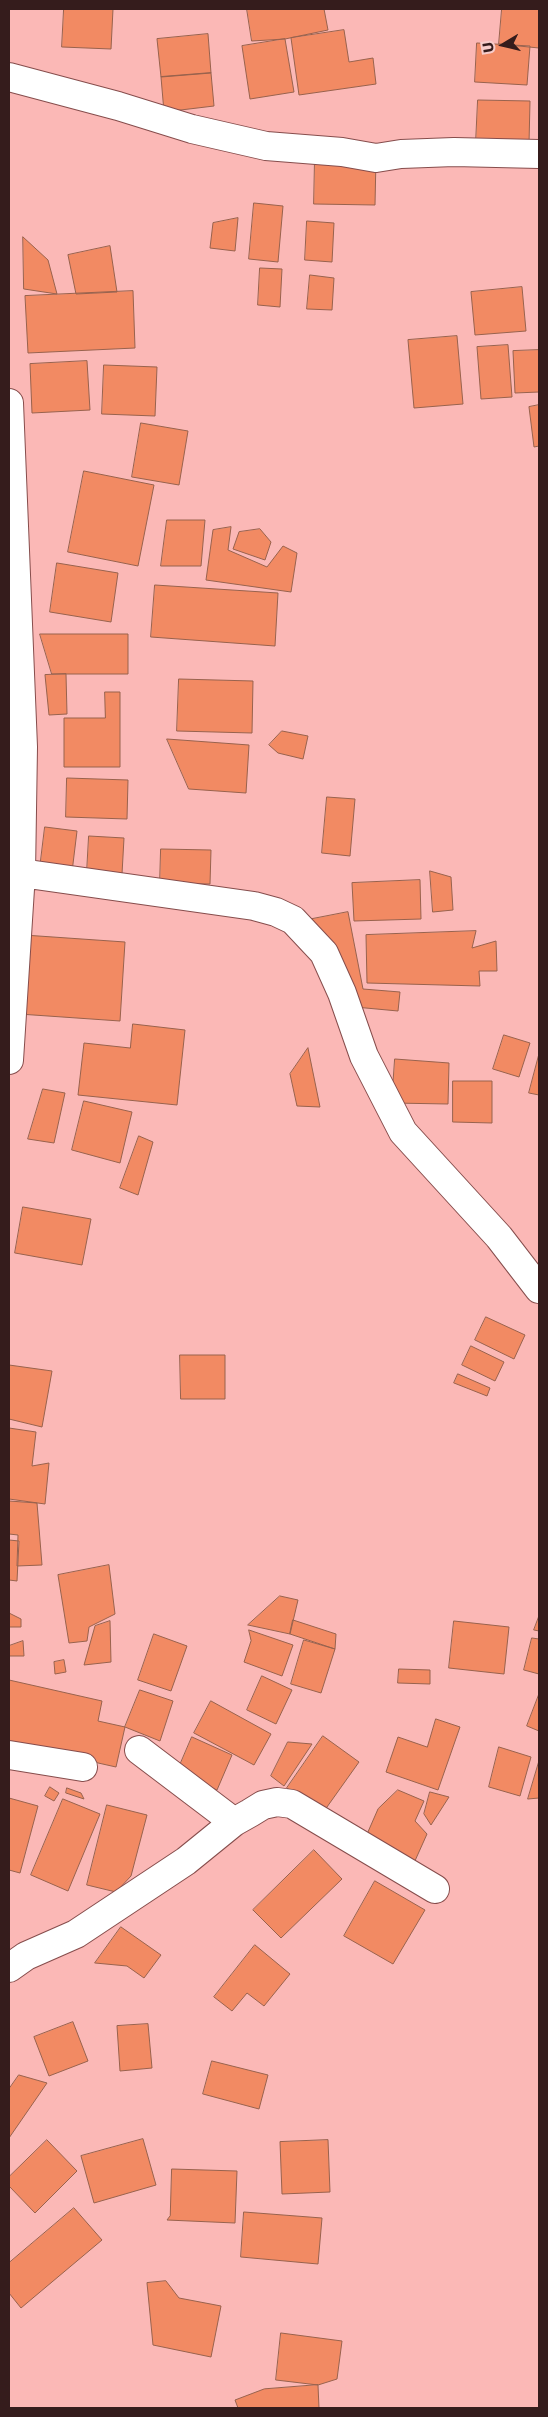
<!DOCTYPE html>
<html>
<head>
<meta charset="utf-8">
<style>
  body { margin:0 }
  #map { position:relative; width:548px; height:2417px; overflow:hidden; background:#fbb8b6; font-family:"DejaVu Sans",sans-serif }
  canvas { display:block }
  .frame { position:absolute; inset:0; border:10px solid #351c1c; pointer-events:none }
  .north { position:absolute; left:478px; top:20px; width:50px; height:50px; -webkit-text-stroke:4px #f7cdcb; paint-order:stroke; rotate:261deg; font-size:14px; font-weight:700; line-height:20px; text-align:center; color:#351c1c }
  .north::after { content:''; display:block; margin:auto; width:18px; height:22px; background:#351c1c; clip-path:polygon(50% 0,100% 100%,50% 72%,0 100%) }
</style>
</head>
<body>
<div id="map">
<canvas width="548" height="2417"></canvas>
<div class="frame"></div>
<div class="north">U</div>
</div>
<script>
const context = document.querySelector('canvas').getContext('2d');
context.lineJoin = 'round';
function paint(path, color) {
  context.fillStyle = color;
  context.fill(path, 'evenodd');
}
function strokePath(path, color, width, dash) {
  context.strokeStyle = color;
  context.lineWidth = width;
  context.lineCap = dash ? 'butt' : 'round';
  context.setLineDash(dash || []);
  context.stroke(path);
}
const building = new Path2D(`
  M64 9H113L111 49 62 47Z
  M247 9H324L328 30 285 39 252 41Z
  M502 9H539V48L499 44Z
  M344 30 349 62 373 58 376 84 299 95 291 38Z
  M208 34 211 73 161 77 157 39Z
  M285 39 294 92 250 99 242 46Z
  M477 43 530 46 527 85 475 82Z
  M211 73 214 106 164 112 161 77Z
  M478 100 530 101 529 144 476 142Z
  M315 157 376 158 375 205 314 204Z
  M254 203 283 206 278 262 249 259Z
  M238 218 235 251 210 248 213 223Z
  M307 221 334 223 332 262 305 260Z
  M23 237 48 260 57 294 24 289Z
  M110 246 117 292 76 294 68 255Z
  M260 268 282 269 280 307 258 305Z
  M310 275 334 278 332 310 307 309Z
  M522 287 526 331 475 335 471 292Z
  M133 291 135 348 28 353 25 296Z
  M457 336 463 404 414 408 408 340Z
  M508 345 512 397 481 399 477 347Z
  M539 350V392L515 393 513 351Z
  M87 361 90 410 32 413 30 364Z
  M104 365 157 367 155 416 102 414Z
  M539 405V446L534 447 529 407Z
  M141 423 188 431 179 485 132 477Z
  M84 471 154 485 138 566 68 552Z
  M167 520H205L201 566H161Z
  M231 527 228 550 267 567 283 546 297 553 291 592 206 580 213 530Z
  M260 529 271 542 265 560 233 549 239 532Z
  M57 563 118 573 111 622 50 612Z
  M155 585 278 593 275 646 151 637Z
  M40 634H128V674H52Z
  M66 674 67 714 49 715 45 675Z
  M179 679 253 681 252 733 177 731Z
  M105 692H120V767H64V718H105Z
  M282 731 308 736 303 759 278 753 269 745Z
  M167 739 249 745 246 793 189 789Z
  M67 778 128 780 127 819 66 817Z
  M327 797 355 799 350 856 322 853Z
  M45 827 77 831 72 872 40 868Z
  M89 836 124 838 122 874 87 872Z
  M161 849 211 850 210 884 160 883Z
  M430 871 451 877 453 910 433 912Z
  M420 880 421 919 354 921 352 883Z
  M348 912 363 989 400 992 398 1011 355 1007 302 921Z
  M476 931 472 948 496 941 497 971H479L480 986 367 983 366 935Z
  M24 935 125 942 120 1021 19 1014Z
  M133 1024 185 1030 177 1105 78 1095 84 1043 130 1048Z
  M504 1035 530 1043 519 1077 493 1069Z
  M308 1048 320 1107 297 1106 290 1074Z
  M539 1054V1095L529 1093Z
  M395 1059 449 1063 448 1104 392 1103Z
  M453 1081H492V1123L453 1122Z
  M43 1089 65 1093 54 1143 28 1139Z
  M84 1101 132 1112 120 1163 72 1150Z
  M139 1136 153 1142 138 1195 120 1188Z
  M23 1207 91 1219 82 1265 15 1253Z
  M486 1317 525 1335 514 1359 475 1340Z
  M471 1346 504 1362 495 1381 462 1365Z
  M180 1355H225V1399H181Z
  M9 1365 52 1371 42 1427 9 1419Z
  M458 1374 490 1388 487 1396 454 1383Z
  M9 1428 36 1432 32 1466 49 1463 45 1504 9 1499Z
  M9 1501 37 1503 42 1565 17 1566 18 1535 9 1534Z
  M9 1540 19 1541 17 1581 9 1580Z
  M109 1565 115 1614 89 1627 87 1641 69 1643 58 1575Z
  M280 1596 298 1600 290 1634 248 1625Z
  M9 1613 21 1619V1627H9Z
  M539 1616V1631L534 1630Z
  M293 1620 336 1634 335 1649 290 1634Z
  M110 1621 111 1662 84 1665 95 1626Z
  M454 1621 509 1627 504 1674 449 1668Z
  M249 1630 293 1645 282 1676 244 1662 251 1641Z
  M154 1634 187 1646 171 1691 138 1680Z
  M532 1638 539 1639V1674L524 1670Z
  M304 1640 335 1649 321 1693 291 1684Z
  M23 1641 24 1656H9V1646Z
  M64 1660 66 1672 55 1674 54 1662Z
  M399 1669 430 1670V1684L398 1683Z
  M262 1676 292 1690 276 1724 247 1710Z
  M9 1680 102 1701 98 1721 125 1727 116 1767 9 1743Z
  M140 1690 173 1701 160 1741 125 1727Z
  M539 1694V1731L527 1726Z
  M211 1701 271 1734 254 1765 194 1733Z
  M436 1719 460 1727 438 1790 386 1772 398 1737 427 1747Z
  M323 1736 359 1762 322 1814 287 1788Z
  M192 1737 232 1755 217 1790 177 1772Z
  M288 1742 312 1744 284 1786 271 1776Z
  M499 1747 531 1757 520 1796 489 1787Z
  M539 1761V1798L528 1799Z
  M50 1787 59 1793 54 1801 45 1796Z
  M67 1788 81 1793 84 1799 66 1793Z
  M398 1790 424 1801 415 1821 427 1834 414 1863 364 1841 378 1809Z
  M430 1792 449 1797 431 1825 424 1814Z
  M9 1798 38 1806 20 1873 9 1870Z
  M63 1799 100 1814 68 1891 31 1875Z
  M107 1805 147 1815 131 1876 116 1892 87 1885Z
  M314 1850 342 1879 281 1938 253 1910Z
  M375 1881 425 1910 393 1964 344 1936Z
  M121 1927 161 1955 144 1978 127 1966 95 1963Z
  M255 1945 290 1974 264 2006 247 1993 232 2011 214 1997Z
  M73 2022 88 2061 49 2076 34 2037Z
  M148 2024 152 2068 120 2071 117 2026Z
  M212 2061 268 2075 259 2109 203 2094Z
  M19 2075 47 2083 9 2138V2089Z
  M143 2139 156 2185 94 2203 81 2156Z
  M47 2140 77 2171 35 2213 9 2186V2177Z
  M328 2140 330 2192 282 2194 280 2142Z
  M172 2169 237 2171 235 2223 167 2220 170 2216Z
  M74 2208 102 2240 21 2308 9 2293V2263Z
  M244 2212 322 2218 318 2264 241 2257Z
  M166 2281 179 2298 221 2306 211 2357 153 2345 147 2283Z
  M281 2333 342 2341 337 2379 318 2385 276 2380Z
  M318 2385 319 2408H238L235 2400 264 2389Z`);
const minor = new Path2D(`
  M9 77 118 106 192 129 266 146 342 152 376 158 401 154 454 152 539 154
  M9 403 23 747 21 873 9 1060
  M21 873 254 906 276 912 293 920 324 953 342 993 364 1056 403 1132 499 1237 539 1289
  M139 1750 234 1822
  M9 1755 83 1767
  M9 1968 26 1956 76 1934 186 1861 234 1822 250 1813 263 1805 277 1802 292 1804 435 1889`);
paint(building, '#f28a63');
strokePath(building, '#98624d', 1);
strokePath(minor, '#864d4c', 30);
strokePath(minor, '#fff', 28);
</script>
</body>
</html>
